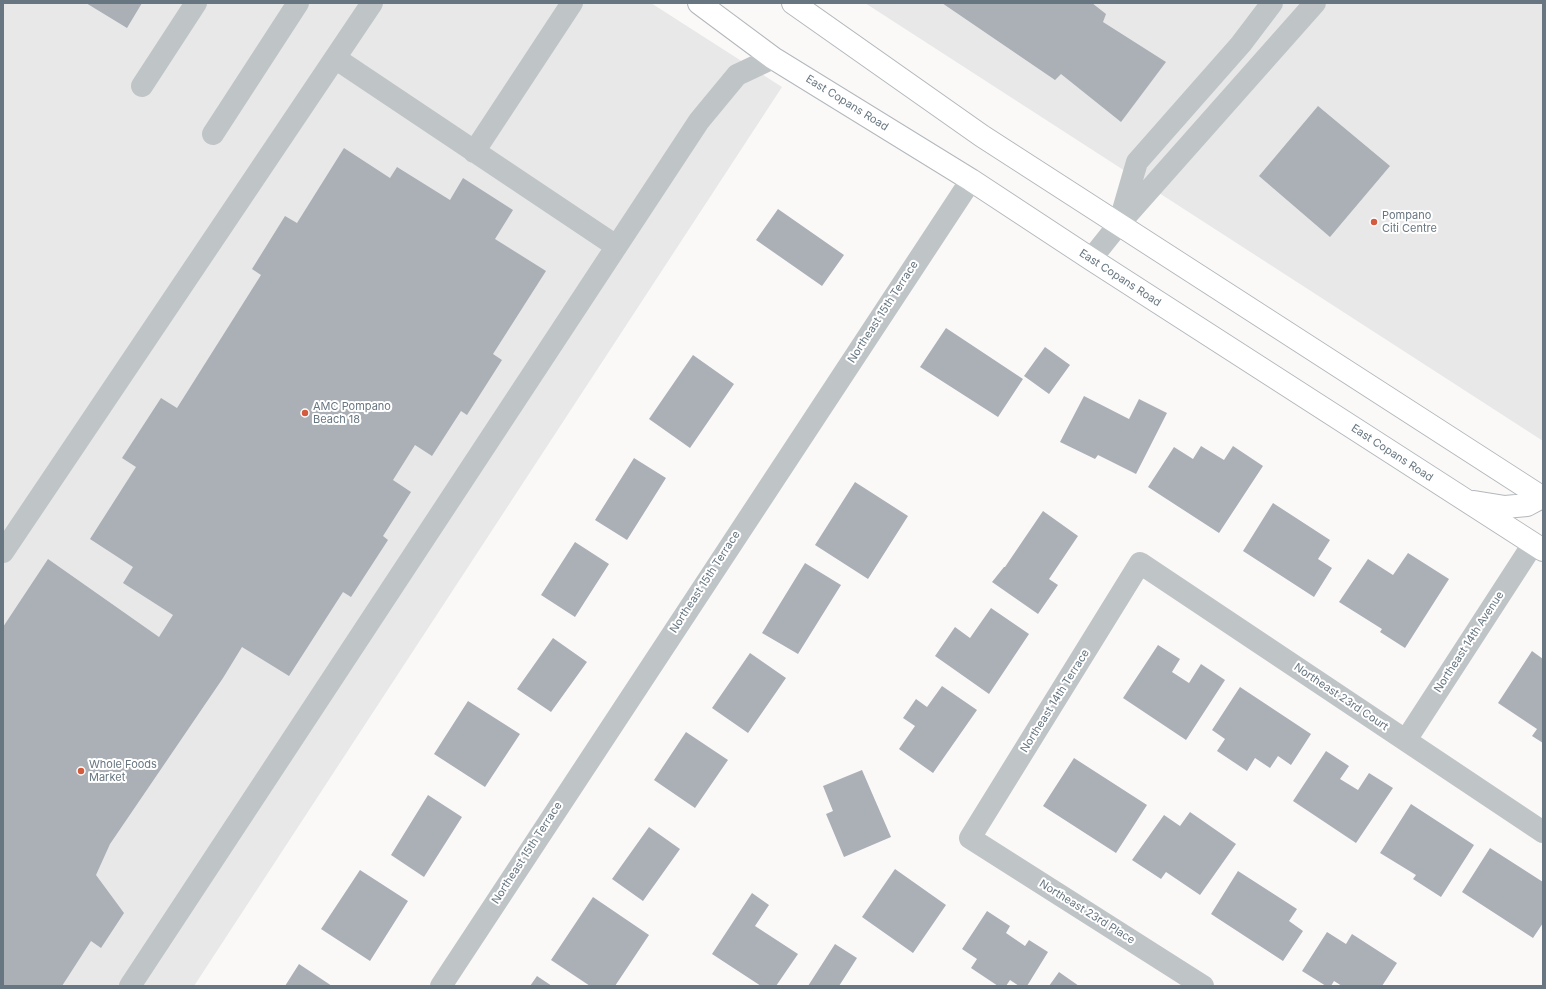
<!DOCTYPE html>
<html>
<head>
<meta charset="utf-8">
<style>
  body { margin:0 }
  #map { position:relative; width:1546px; height:989px; overflow:hidden; background:#faf9f8; font-family:Inter,sans-serif }
  canvas { display:block }
  .frame { position:absolute; inset:0; border:4px solid #677680; pointer-events:none }
</style>
</head>
<body>
<div id="map">
<canvas width="1546" height="989"></canvas>
<div class="frame"></div>
</div>
<script>
const context = document.querySelector('canvas').getContext('2d');
context.lineJoin = 'round';
function paint(path, color) {
  context.fillStyle = color;
  context.fill(path, 'evenodd');
}
function strokePath(path, color, width, dash) {
  context.strokeStyle = color;
  context.lineWidth = width;
  context.lineCap = dash ? 'butt' : 'round';
  context.setLineDash(dash || []);
  context.stroke(path);
}
function label(font, color, halo, rows, align = 'center') {
  context.font = font + ' Inter,sans-serif';
  context.lineWidth = 4;
  context.setLineDash([]);
  context.textBaseline = 'middle';
  context.strokeStyle = halo;
  context.fillStyle = color;
  for (const [text, x, y, turn = 0] of rows) {
    context.save();
    context.translate(x, y);
    context.rotate((+turn || 0) * Math.PI / 180);
    context.textAlign = isNaN(turn) ? turn : align;
    if (halo) context.strokeText(text, 0, 0);
    context.fillText(text, 0, 0);
    context.restore();
  }
}
const built = new Path2D(`
  M3 3H651L782 87 194 986H3Z
  M865 3H1543V441Z`);
const building = new Path2D(`
  M86 3H142L127 28Z
  M942 3H1092L1106 14 1103 22 1166 62 1121 122 1061 74 1055 80Z
  M1318 106 1390 166 1330 237 1259 176Z
  M344 148 390 178 397 167 450 200 463 178 513 210 495 239 546 271 493 354 502 360 467 415 461 411 432 456 415 445 393 480 411 492 383 536 388 540 351 597 343 592 289 676 242 647 223 678 110 844 96 875 124 913 101 948 91 941 62 986H3V627L48 559 159 637 173 615 123 583 133 567 90 539 136 467 122 458 161 398 177 408 261 275 252 269 285 216 297 223Z
  M778 209 844 255 822 286 756 240Z
  M946 328 1023 379 998 417 920 367Z
  M1045 347 1070 365 1049 394 1024 376Z
  M693 355 734 384 690 448 649 419Z
  M1084 396 1129 419 1139 399 1167 413 1136 474 1098 455 1095 459 1060 442Z
  M1201 446 1224 460 1233 446 1263 466 1219 533 1148 487 1174 447 1193 459Z
  M634 458 666 478 627 540 595 520Z
  M855 482 908 516 868 579 815 545Z
  M1273 503 1330 540 1318 559 1332 568 1314 597 1243 551Z
  M1043 511 1078 536 1049 579 1058 585 1038 614 992 582 1004 567H1005Z
  M575 542 609 564 575 617 541 595Z
  M1408 553 1449 579 1405 648 1380 632 1382 629 1339 602 1368 559 1393 575Z
  M805 563 841 585 798 654 762 633Z
  M991 608 1029 634 989 694 935 656 955 627 970 638Z
  M553 638 587 662 551 712 517 689Z
  M1158 645 1180 659 1172 672 1189 683 1201 664 1225 680 1186 740 1123 698Z
  M1532 651 1543 659V743L1532 736 1537 729 1498 703Z
  M750 653 786 678 748 733 712 708Z
  M942 686 977 710 933 773 899 749 915 726 903 718 916 699 927 707Z
  M1240 687 1311 734 1291 765 1278 756 1270 768 1255 758 1247 771 1217 751 1225 739 1212 730Z
  M468 701 520 734 485 787 434 754Z
  M686 732 728 760 695 808 654 780Z
  M1326 751 1349 766 1340 779 1358 790 1369 773 1393 788 1356 843 1293 801Z
  M1074 758 1147 805 1116 853 1043 806Z
  M862 770 891 837 844 857 826 814 833 811 823 786Z
  M428 795 462 817 424 877 391 855Z
  M1411 804 1474 845 1441 897 1413 879 1416 875 1380 853Z
  M1190 812 1236 844 1200 895 1166 872 1161 879 1132 860 1164 815 1180 826Z
  M649 827 680 849 643 901 612 879Z
  M1490 848 1543 882V923L1533 938 1462 892Z
  M895 869 946 905 913 953 862 917Z
  M360 870 408 901 370 961 321 929Z
  M1238 871 1297 909 1289 921 1303 931 1283 961 1211 914Z
  M752 893 769 905 755 926 798 954 776 986H761L712 954Z
  M593 897 649 935 615 986H590L551 960Z
  M987 911 1010 926 1006 933 1025 946 1029 940 1048 952 1027 986H1019L1010 980 1006 986H998L971 968 977 959 962 949Z
  M1327 932 1346 944 1352 934 1397 963 1382 986H1342L1334 981 1331 986H1326L1302 971Z
  M835 944 857 958 839 986H808Z
  M299 964 332 986H285Z
  M1059 972 1079 986H1049Z
  M537 976 552 986H530Z`);
const minor = new Path2D(`
  M335 58 616 246
  M142 86 196 3
  M213 134 298 3
  M474 152 572 3
  M1121 217 1137 162 1241 44 1272 3
  M1091 259 1119 224 1315 3
  M3 552 372 3
  M1406 740 1533 544
  M130 986 699 121 737 75 773 58
  M441 986 971 180
  M1203 986 970 838 1140 563 1543 832`);
const major = new Path2D(`
  M699 3 773 58 971 180 1091 259 1543 550
  M793 3 982 136 1543 498
  M1474 502 1505 507 1527 505 1542 497`);
const markers = [
  [1374,222,4,"#d35c3e"],
  [305,413,4,"#d35c3e"],
  [81,771,4,"#d35c3e"]
];
const streetNames = [
  ["East Copans Road",847,103,32],
  ["East Copans Road",1120,278,33],
  ["Northeast 15th Terrace",883,312,-57],
  ["East Copans Road",1392,453,33],
  ["Northeast 15th Terrace",705,582,-57],
  ["Northeast 14th Avenue",1469,642,-57],
  ["Northeast 23rd Court",1341,697,34],
  ["Northeast 14th Terrace",1055,701,-58],
  ["Northeast 15th Terrace",527,853,-57],
  ["Northeast 23rd Place",1087,912,32]
];
const poiNames = [
  ["Pompano",1382,216],
  ["Citi Centre",1382,229],
  ["AMC Pompano",313,407],
  ["Beach 18",313,420],
  ["Whole Foods",89,765],
  ["Market",89,778]
];
paint(built, '#e8e8e8');
paint(building, '#aab0b6');
strokePath(major, '#b3b8bc', 24);
strokePath(minor, '#bfc4c7', 22);
strokePath(major, '#fff', 22);
for (const [x, y, r, color] of markers) {
  const dot = new Path2D();
  dot.arc(x, y, r, 0, 2 * Math.PI);
  context.fillStyle = color;
  context.fill(dot);
  strokePath(dot, '#fff', 1.5);
}
label('11px', '#677680', '#fff', streetNames);
label('11px', '#677680', '#fff', poiNames, 'left');
</script>
</body>
</html>
